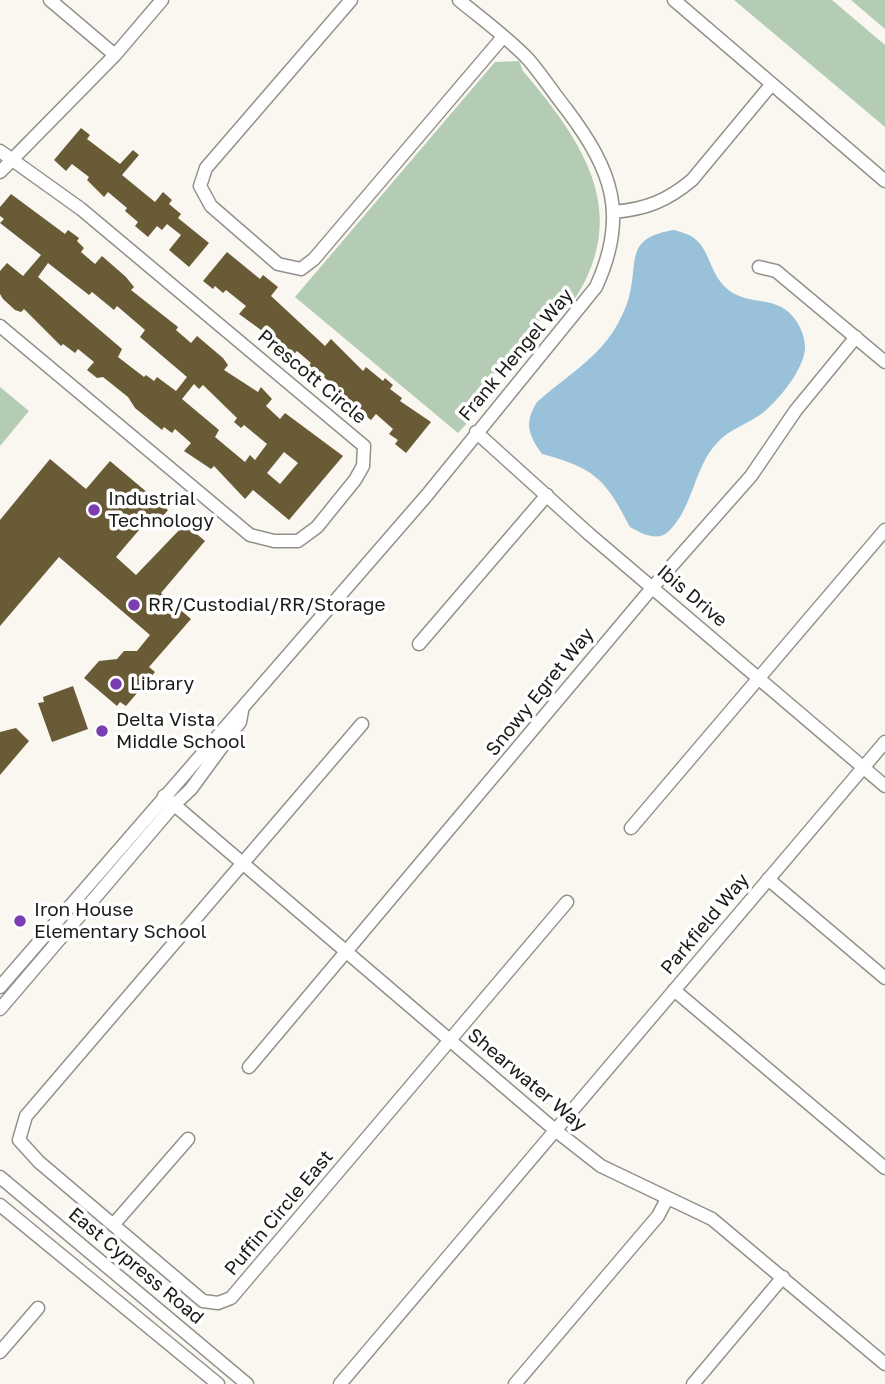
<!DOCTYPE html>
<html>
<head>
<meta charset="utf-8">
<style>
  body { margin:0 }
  canvas { display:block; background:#f9f7f0 }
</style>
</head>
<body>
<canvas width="885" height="1384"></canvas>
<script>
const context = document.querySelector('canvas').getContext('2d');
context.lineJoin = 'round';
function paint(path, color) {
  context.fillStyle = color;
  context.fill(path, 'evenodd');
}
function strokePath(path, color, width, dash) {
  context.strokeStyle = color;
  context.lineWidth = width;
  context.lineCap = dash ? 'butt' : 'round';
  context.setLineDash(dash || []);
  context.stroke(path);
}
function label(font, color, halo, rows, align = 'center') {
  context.font = font + ' "Golos Text",sans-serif';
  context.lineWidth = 7;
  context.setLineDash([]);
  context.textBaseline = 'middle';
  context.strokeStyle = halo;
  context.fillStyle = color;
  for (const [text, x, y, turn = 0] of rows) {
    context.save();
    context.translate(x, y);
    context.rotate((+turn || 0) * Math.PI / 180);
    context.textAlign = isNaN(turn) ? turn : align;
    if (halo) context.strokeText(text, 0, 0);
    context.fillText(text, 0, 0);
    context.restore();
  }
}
const green = new Path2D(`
  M734 0H832L885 45V127Z
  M851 0H885V29Z
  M519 61 523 71C585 144 633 215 571 305L560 296 461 413 469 421 458 433 295 297 495 62Z
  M0 387 29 411 0 446Z`);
const water = new Path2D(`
  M674 230C680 232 689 234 694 238 713 253 708 277 733 293 748 302 764 299 779 306 794 312 806 333 805 349 803 370 781 397 765 411 751 423 730 428 717 443 694 467 693 508 669 531 658 542 642 534 630 527 606 480 595 468 542 454 528 434 524 423 537 402 558 383 585 366 603 345 614 333 625 312 629 297 639 260 624 238 674 230Z`);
const building = new Path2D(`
  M81 128 90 135 87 139 120 164 133 150 139 155 122 175 155 202 163 192 172 200 169 204 181 214 178 218 209 243 189 267 169 250 181 235 167 224 162 230 157 226 148 237 135 226 138 222 125 211 127 208 108 192 104 197 87 180 89 177 72 164 66 171 54 160Z
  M11 194 65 234 68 230 79 238 77 241 84 248 81 252 95 264 102 256 126 277 134 287 131 290 178 327 176 330 191 343 197 336 223 358 228 365 224 370 258 392 261 387 272 399 266 406 280 419 285 413 343 456 289 520 253 490 245 499 214 466 211 469 184 451 191 443 175 429 172 433 164 427 162 430 135 408 128 397 103 377 97 378 87 370 94 362 78 349 75 353 63 344 61 346 24 309 21 312 15 310 3 299 0 294V271L7 263 23 276 41 255 0 223 4 219 0 216V207ZM48 263 89 295 92 292 114 310 117 306 145 330 140 337 187 377 176 391 157 377 154 381 146 375 144 377 118 357 122 349 38 277ZM194 384 199 389 203 385 237 418 234 422 241 428 244 425 267 444 255 460 250 455 245 462 215 437 219 430 182 399ZM284 452 298 463 280 484 267 473Z
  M227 252 260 279 263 275 278 287 271 296 325 346 331 339 363 371 366 367 383 381 385 378 393 385 390 389 402 398 400 401 431 422 406 453 395 444 398 440 389 434 393 429 376 414 371 420 344 399 336 390 338 387 308 367 311 363 297 351 294 354 239 314 246 306 226 290 223 293 215 286 213 289 203 281Z
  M50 459 86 489 110 461 168 510 152 529 145 523 116 557 136 575 185 524 205 541 161 593 191 619 149 667 155 672 126 706 120 702 117 706 84 678 99 661 117 659 124 651H137L150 635 59 557 0 626V520Z
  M73 686 88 729 52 742 38 703 44 702 43 697Z
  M16 728 29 741 0 775V732Z`);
const minor = new Path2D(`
  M50 0 115 55
  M351 0 206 168 200 186 211 206 278 264 301 269 314 259 503 37
  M674 0 885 181
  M0 151 81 209 364 446 363 466 355 480 317 527 298 541H274L250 535 0 326
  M0 172 115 55 162 0
  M614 212C646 209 667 201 692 180L771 85
  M759 267 776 271 885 362
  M476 432 589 534 885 786
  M419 644 547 495
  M362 724 26 1116 19 1140 39 1162 203 1301 218 1303 231 1298 567 902
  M164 796 555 1130 601 1166 712 1219 885 1364
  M631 828 885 530
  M768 879 885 978
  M0 987 427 495 596 287C629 215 612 170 567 110 554 94 542 75 528 59 508 38 482 19 459 0
  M674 990 885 1168
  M0 1009 174 805 191 789 240 722 242 711
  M249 1067 652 588 751 476 796 410 856 337
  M0 1177 247 1384
  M0 1205 218 1384
  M113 1225 188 1139
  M0 1352 38 1308
  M340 1384 885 742
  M515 1384 658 1216 667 1199
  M693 1384 783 1277`);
const markers = [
  [94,510,7,"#7b3db2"],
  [134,605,7,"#7b3db2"],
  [116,684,7,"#7b3db2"],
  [102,731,7,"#7b3db2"],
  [20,921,7,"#7b3db2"]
];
const streetNames = [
  ["Frank Hengel Way",516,355,-50],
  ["Prescott Circle",312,377,40],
  ["Ibis Drive",692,596,40],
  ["Snowy Egret Way",540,692,-51],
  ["Parkfield Way",705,924,-50],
  ["Shearwater Way",527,1080,40],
  ["Puffin Circle East",279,1213,-50],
  ["East Cypress Road",136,1266,40]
];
const poiNames = [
  ["Industrial",108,499],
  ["Technology",108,521],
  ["RR/Custodial/RR/Storage",148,605],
  ["Library",130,684],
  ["Delta Vista",116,720],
  ["Middle School",116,742],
  ["Iron House",34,910],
  ["Elementary School",34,932]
];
paint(green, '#b4ccb4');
paint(water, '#9ac1da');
paint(building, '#6a5b37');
strokePath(minor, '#93918b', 15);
strokePath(minor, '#fff', 12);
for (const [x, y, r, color] of markers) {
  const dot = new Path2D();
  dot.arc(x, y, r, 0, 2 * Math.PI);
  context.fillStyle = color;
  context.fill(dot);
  strokePath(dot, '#fff', 2.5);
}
label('19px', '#1b1b18', '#fff', streetNames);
label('19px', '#1b1b18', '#fff', poiNames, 'left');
</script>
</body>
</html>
